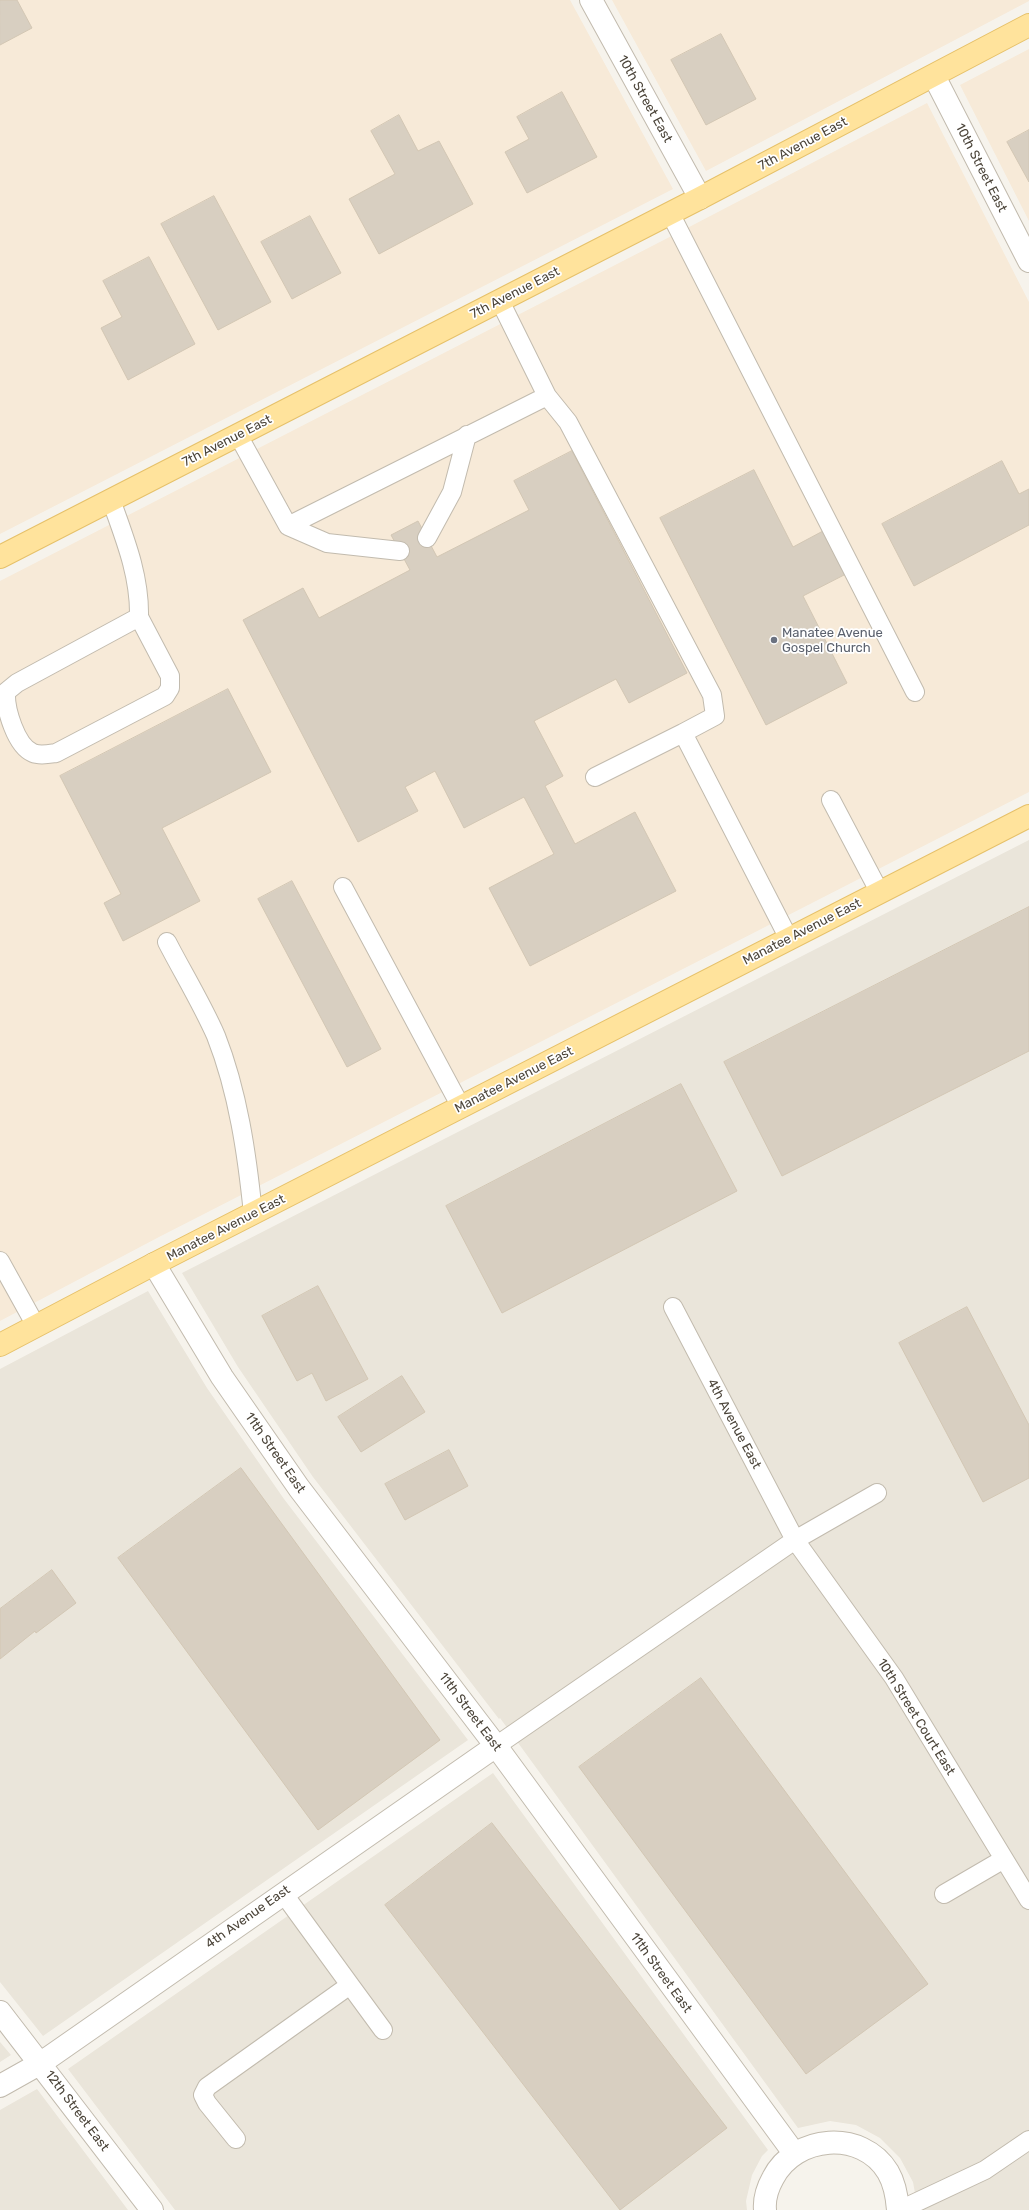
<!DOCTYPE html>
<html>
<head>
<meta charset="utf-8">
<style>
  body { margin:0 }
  canvas { display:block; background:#f6f3ec }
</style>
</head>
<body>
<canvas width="1029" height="2210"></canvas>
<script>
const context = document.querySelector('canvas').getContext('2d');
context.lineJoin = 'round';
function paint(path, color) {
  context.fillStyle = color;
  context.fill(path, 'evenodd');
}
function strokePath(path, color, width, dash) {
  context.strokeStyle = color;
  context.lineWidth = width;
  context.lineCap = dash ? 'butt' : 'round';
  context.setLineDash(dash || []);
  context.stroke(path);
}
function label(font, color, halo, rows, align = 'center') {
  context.font = font + ' Rubik,sans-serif';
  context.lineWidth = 3.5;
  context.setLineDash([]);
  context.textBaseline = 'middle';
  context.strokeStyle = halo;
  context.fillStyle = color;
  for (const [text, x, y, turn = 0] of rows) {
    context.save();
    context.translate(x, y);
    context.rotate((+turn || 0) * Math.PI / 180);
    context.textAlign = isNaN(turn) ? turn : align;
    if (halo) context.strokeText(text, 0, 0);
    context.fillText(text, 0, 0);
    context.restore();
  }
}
const residential = new Path2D(`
  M1029 840V2210H918L913 2182 900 2158 880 2138 856 2125 830 2121 798 2128 500 1718 499 1719 313 1477 238 1367 182 1273Z
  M148 1291 207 1388 284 1499 468 1740 43 2036 0 1982V1369Z
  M493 1773 768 2150 762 2156 752 2175 746 2201 747 2210H175L68 2069Z
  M0 2042 11 2055 0 2062Z
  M37 2089 128 2210H0V2110Z`);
const commercial = new Path2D(`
  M0 0H570L673 189 0 534Z
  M612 0H1029V1L706 171Z
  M1029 49V221L960 85Z
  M927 103 1029 302V792L159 1237 0 1321V581L693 225Z`);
const building = new Path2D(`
  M0 0H17L32 28 0 45Z
  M721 34 756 99 706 125 671 60Z
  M562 92 597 157 527 193 505 152 529 139 517 117Z
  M399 115 418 151 439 141 473 204 379 254 349 199 395 174 371 131Z
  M1029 130V182L1007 142Z
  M214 196 271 302 218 330 161 224Z
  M310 216 341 273 292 299 261 242Z
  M149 257 195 344 128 380 101 328 122 317 103 281Z
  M572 451 687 673 629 703 616 679 534 721 563 776 545 786 575 844 635 812 676 891 530 966 489 888 554 854 524 797 464 828 435 771 405 787 418 811 358 842 243 620 303 588 319 618 410 570 391 535 418 521 437 557 529 510 514 481Z
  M1002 461 1019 494 1029 489V525L914 586 882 524Z
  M754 470 793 547 823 531 846 574 803 596 847 683 766 725 660 518Z
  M228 689 271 772 162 828 200 901 123 941 104 903 121 894 60 776Z
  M292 881 381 1049 347 1067 258 899Z
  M1029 907V1051L782 1176 724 1062Z
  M681 1084 737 1191 502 1313 446 1206Z
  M318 1286 368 1379 326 1401 312 1373 297 1381 262 1316Z
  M967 1307 1029 1425V1478L983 1502 899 1343Z
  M402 1376 425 1412 361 1452 338 1417Z
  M449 1450 468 1486 405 1520 385 1484Z
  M241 1468 440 1740 318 1830 118 1558Z
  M52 1570 76 1603 36 1633 35 1631 0 1659V1609Z
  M701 1678 928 1984 806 2074 579 1767Z
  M492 1823 727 2128 620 2210 385 1905Z`);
const lane = new Path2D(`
  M670 213 915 692
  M547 396 568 422 712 695 715 716 683 733
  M238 435 288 526 547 396 500 301
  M111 500C125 539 140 576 139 617L17 683 6 692C5 709 16 746 33 753 40 756 49 754 56 753L165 696 170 688V676L139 617
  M288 526 327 543 400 551
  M427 538 452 492 467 435
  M595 777 683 733 789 939
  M831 800 880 893
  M343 887 461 1107
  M167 942C183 973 202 1004 216 1036 238 1092 247 1154 253 1214
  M0 1261 36 1326
  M673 1307 795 1540 894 1678 1029 1900
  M496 1746 795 1540 877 1493
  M944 1894 1004 1859
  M350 1985 383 2030
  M236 2139 207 2103 203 2095 207 2087 350 1985 283 1893
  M900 2210 985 2170 1029 2140`);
const street = new Path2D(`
  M591 0 700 198
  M934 76 1029 261
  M154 1264 222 1377 299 1488 496 1746 794 2153
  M0 2012 152 2210
  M0 2086 41 2063 496 1746
  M765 2210C764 2199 768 2187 773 2178 795 2135 862 2129 888 2172 895 2184 897 2196 898 2210`);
const primary = new Path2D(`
  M0 557 700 198 1029 25
  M0 1345 154 1264 1029 816`);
const markers = [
  [774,640,4,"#6b7280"]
];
const streetNames = [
  ["10th Street East",645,99,61],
  ["7th Avenue East",803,144,-28],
  ["10th Street East",981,168,63],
  ["7th Avenue East",515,293,-27],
  ["7th Avenue East",227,441,-27],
  ["Manatee Avenue East",802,932,-27],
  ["Manatee Avenue East",514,1080,-27],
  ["Manatee Avenue East",226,1228,-27],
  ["4th Avenue East",734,1424,62],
  ["11th Street East",275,1453,55],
  ["11th Street East",470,1712,53],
  ["10th Street Court East",916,1717,58],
  ["4th Avenue East",248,1917,-35],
  ["11th Street East",661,1973,54],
  ["12th Street East",77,2111,53]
];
const worshipNames = [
  ["Manatee Avenue",782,633],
  ["Gospel Church",782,648]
];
paint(residential, '#eae5da');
paint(commercial, '#f7ead8');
paint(building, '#d8cfc1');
strokePath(building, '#d3c7b4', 1);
strokePath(lane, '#c2bbae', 20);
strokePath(street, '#c2bbae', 24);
strokePath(primary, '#e6c16a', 24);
strokePath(lane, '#fff', 18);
strokePath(street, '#fff', 22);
strokePath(primary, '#ffe39c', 22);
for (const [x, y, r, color] of markers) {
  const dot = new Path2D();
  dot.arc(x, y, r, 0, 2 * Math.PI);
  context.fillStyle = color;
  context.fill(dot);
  strokePath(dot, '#fff', 1.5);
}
label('13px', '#4b4439', '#fff', streetNames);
label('13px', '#5b616d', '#fff', worshipNames, 'left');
</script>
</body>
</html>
